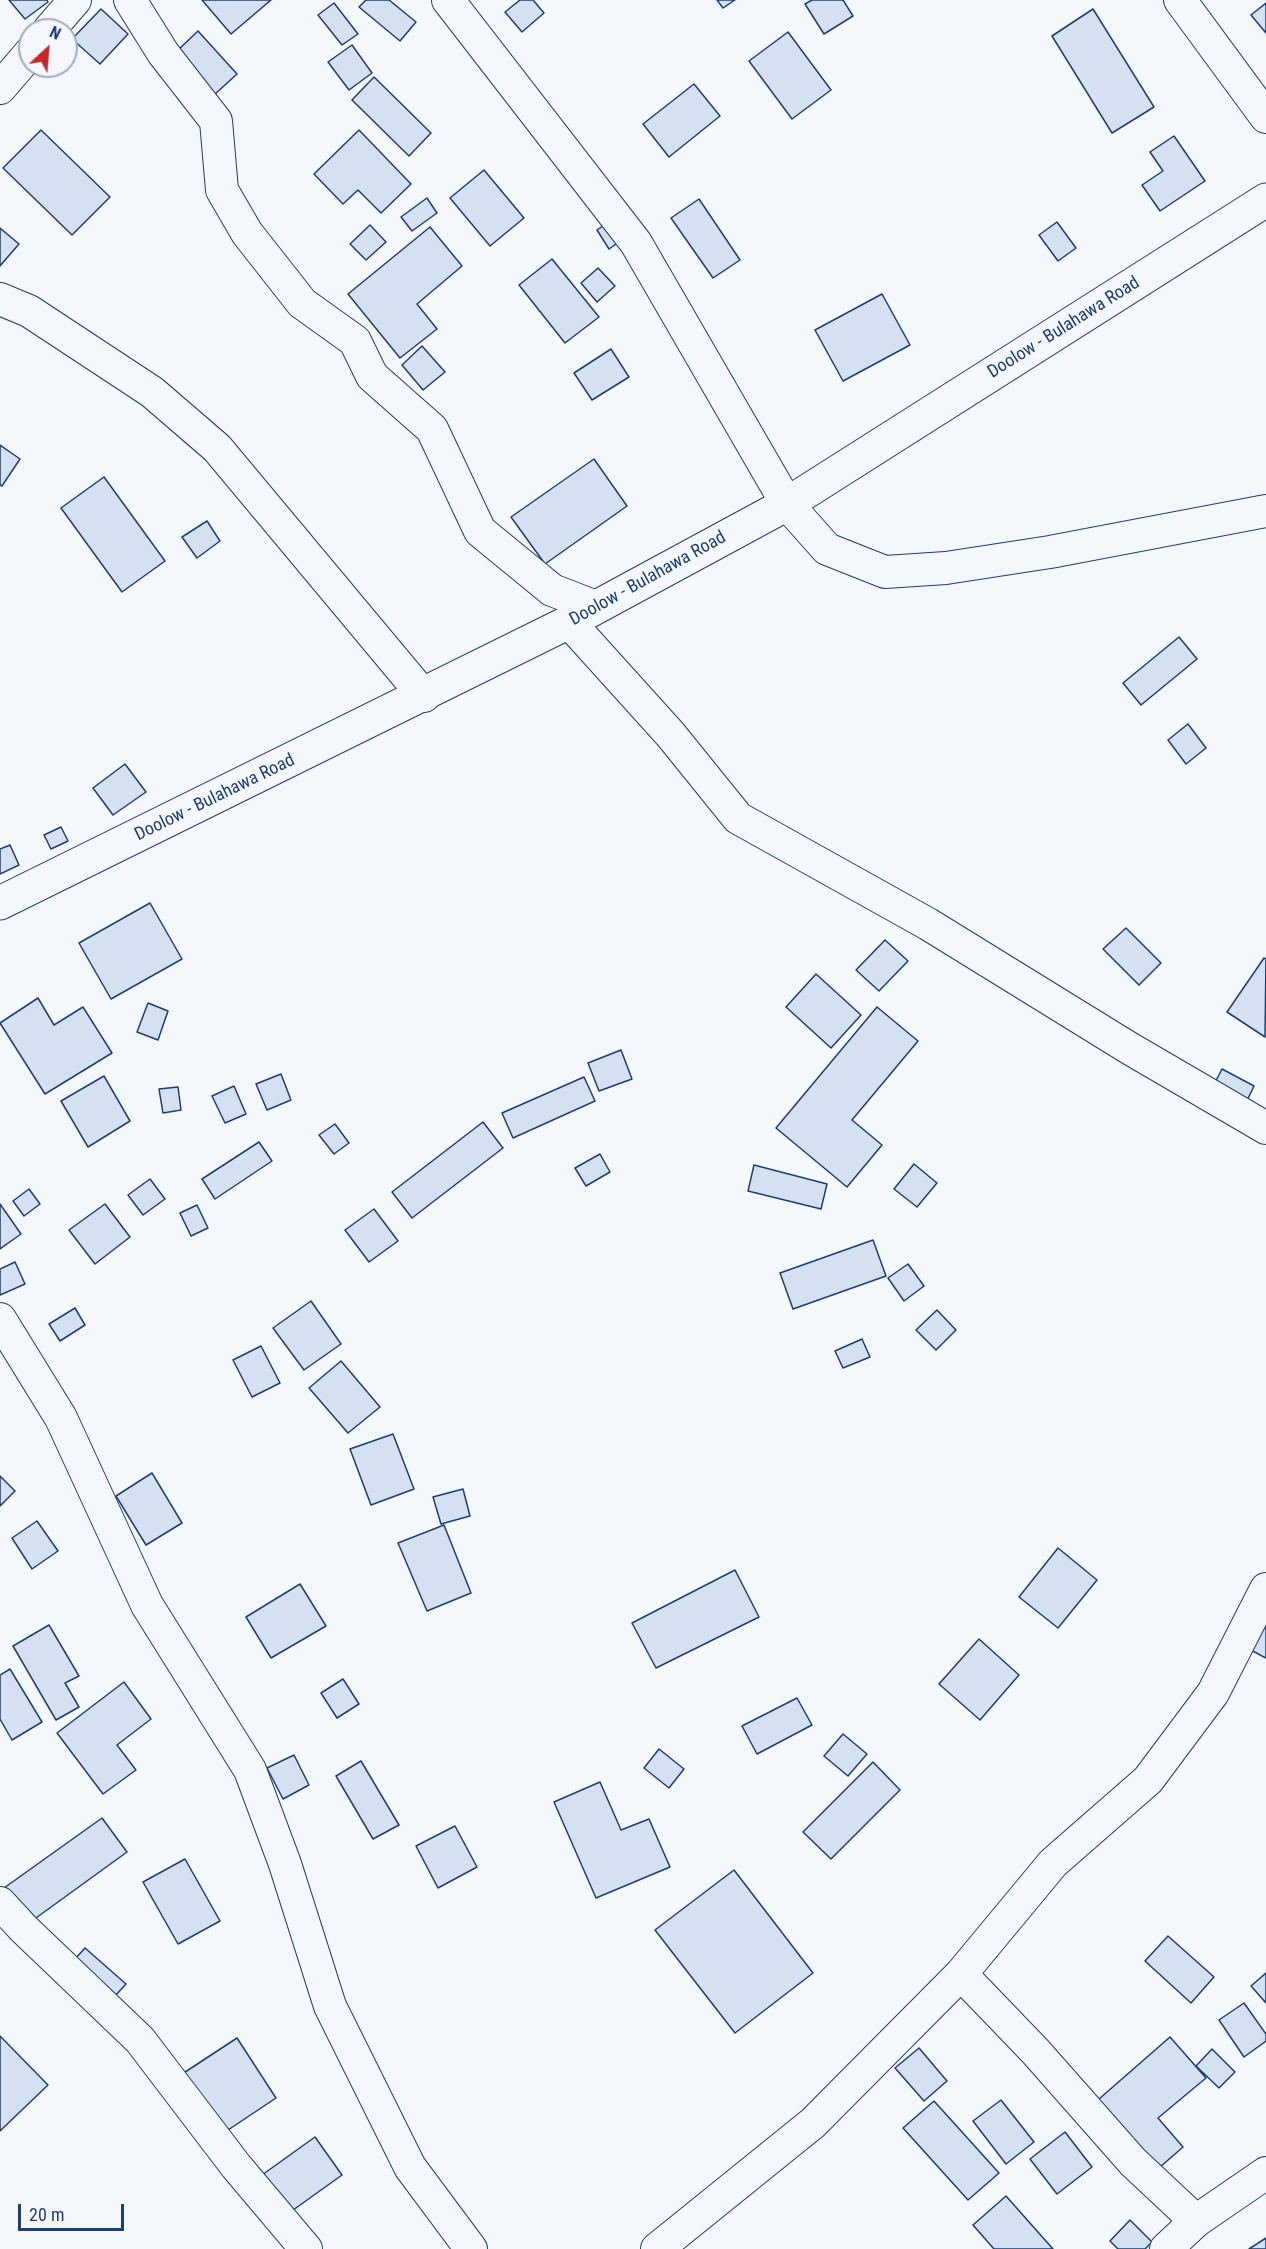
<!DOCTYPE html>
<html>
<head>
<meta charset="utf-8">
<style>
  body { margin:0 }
  #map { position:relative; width:1266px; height:2249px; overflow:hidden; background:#f4f7fb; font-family:"Roboto Condensed",sans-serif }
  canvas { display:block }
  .north { position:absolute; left:18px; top:18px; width:60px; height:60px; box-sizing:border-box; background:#f4f7fb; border:2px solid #9eadc5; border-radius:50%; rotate:26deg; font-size:16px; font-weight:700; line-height:24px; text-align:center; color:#1d3f73 }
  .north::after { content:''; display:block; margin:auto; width:21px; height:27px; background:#c62828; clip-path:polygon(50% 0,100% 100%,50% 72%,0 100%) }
  .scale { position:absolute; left:18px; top:2204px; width:106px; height:27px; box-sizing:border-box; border:3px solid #1d3f73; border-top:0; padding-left:8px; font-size:18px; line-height:21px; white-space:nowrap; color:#1d3f73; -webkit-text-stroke:4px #f4f7fb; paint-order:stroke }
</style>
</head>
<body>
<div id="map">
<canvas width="1266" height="2249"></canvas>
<div class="north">N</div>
<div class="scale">20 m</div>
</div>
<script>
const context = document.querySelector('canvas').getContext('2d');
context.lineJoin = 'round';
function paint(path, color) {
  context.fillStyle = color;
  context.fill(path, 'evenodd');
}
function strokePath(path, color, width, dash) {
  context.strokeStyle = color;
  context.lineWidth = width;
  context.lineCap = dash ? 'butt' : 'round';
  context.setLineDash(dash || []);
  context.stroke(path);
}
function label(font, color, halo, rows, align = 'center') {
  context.font = font + ' "Roboto Condensed",sans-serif';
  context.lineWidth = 4.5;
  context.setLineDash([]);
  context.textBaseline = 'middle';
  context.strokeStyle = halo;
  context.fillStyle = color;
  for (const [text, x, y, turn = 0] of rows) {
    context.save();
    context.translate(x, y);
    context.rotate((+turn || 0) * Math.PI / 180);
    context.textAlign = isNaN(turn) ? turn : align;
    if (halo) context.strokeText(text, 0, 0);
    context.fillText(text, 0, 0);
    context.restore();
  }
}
const building = new Path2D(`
  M9 0H47L48 2 25 19Z
  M202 0H271L231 34Z
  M366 0H389L416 22 400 41 359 7Z
  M520 0H533L544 13 522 32 505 12Z
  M717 0H735L723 8Z
  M812 0H843L853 16 824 34 805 4Z
  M334 3 358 34 342 45 318 15Z
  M1266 3V33L1251 15Z
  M101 9 128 34 100 64 72 39Z
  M1093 9 1154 107 1112 133 1052 36Z
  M198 31 237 74 214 95 176 52Z
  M788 32 831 90 792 119 749 61Z
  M352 45 372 73 349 90 328 62Z
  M374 77 431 133 409 156 352 100Z
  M694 84 720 116 669 157 643 124Z
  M41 130 110 197 72 235 3 168Z
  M359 130 411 184 381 213 358 190 343 204 314 174Z
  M1174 136 1205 181 1160 211 1142 185 1163 171 1150 152Z
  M484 170 524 218 490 246 450 198Z
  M427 198 437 213 412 231 401 217Z
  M699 199 740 260 713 278 671 218Z
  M613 219 625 238 609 249 597 230Z
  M1057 222 1076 248 1058 261 1039 235Z
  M370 225 386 242 366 260 350 244Z
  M430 227 462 266 417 304 437 329 400 358 348 294Z
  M0 228 19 244 0 266Z
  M552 259 599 317 565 343 519 285Z
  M598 268 615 286 597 302 581 283Z
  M882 294 910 345 843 381 815 330Z
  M422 346 445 372 423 390 402 365Z
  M611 349 629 377 592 400 574 373Z
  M0 445 20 459 2 486 0 485Z
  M594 459 627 506 545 564 511 517Z
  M104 477 165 561 122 592 61 508Z
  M207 521 220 541 197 558 182 537Z
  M1179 637 1197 659 1141 705 1123 683Z
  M1188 724 1206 748 1186 764 1168 740Z
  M125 764 146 792 113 815 93 788Z
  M61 827 68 841 51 849 44 835Z
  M10 845 19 865 0 874V849Z
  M150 903 182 959 111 999 79 943Z
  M1126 928 1161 963 1139 985 1103 949Z
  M885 940 908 961 879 991 856 970Z
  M1264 958 1266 959 1265 1037 1227 1012Z
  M816 974 861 1015 831 1048 786 1007Z
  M38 998 54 1025 83 1007 112 1053 45 1094 0 1023Z
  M148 1003 168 1011 158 1040 137 1032Z
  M877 1007 918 1041 852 1120 882 1145 847 1187 776 1128Z
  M621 1050 632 1079 599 1091 588 1063Z
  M1222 1069 1254 1086 1243 1109 1210 1092Z
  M281 1074 291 1100 267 1110 256 1084Z
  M104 1076 130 1121 88 1147 61 1101Z
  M584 1077 595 1101 513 1138 502 1113Z
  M234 1086 246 1114 225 1123 212 1096Z
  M178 1087 181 1110 163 1113 159 1089Z
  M483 1122 503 1148 412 1218 392 1192Z
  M335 1124 349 1143 334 1154 319 1135Z
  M259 1142 272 1161 215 1199 202 1179Z
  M600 1154 610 1172 586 1186 575 1168Z
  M914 1164 937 1183 917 1207 894 1189Z
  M754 1165 827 1184 821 1209 748 1191Z
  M150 1179 165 1199 143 1215 128 1195Z
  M29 1189 40 1204 24 1216 13 1201Z
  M0 1204 21 1234 0 1249Z
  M105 1204 130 1237 95 1264 69 1230Z
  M197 1205 208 1228 191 1236 180 1213Z
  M374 1209 398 1241 369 1262 345 1230Z
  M873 1240 886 1276 793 1309 780 1273Z
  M15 1262 25 1284 0 1295V1269Z
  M908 1264 924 1286 904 1301 888 1278Z
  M311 1301 341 1344 304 1370 273 1328Z
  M75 1308 85 1325 60 1341 49 1324Z
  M937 1310 956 1330 936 1350 916 1330Z
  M862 1339 870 1357 843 1368 835 1351Z
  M261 1346 280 1383 252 1397 233 1360Z
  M341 1361 380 1407 348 1433 309 1388Z
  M393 1434 414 1489 371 1505 350 1449Z
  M152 1473 182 1523 146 1545 116 1496Z
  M0 1476 15 1491 0 1506Z
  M463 1489 470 1516 441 1524 433 1497Z
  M37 1521 58 1551 32 1569 12 1538Z
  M444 1525 471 1593 427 1611 398 1543Z
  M1058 1548 1097 1580 1058 1628 1019 1597Z
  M735 1570 759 1617 656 1668 632 1623Z
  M300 1584 326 1626 271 1658 246 1617Z
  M1266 1614V1658L1247 1648Z
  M49 1625 79 1676 65 1683 79 1707 56 1720 13 1646Z
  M979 1639 1019 1675 980 1720 939 1684Z
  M10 1669 42 1722 12 1740 0 1719V1675Z
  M343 1679 359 1704 337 1718 321 1693Z
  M124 1682 151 1719 117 1745 136 1770 103 1794 57 1733Z
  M797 1698 812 1725 757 1754 742 1726Z
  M843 1734 867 1754 848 1776 824 1756Z
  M659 1749 684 1769 669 1788 644 1768Z
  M294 1755 309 1785 283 1799 267 1768Z
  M361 1761 399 1825 373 1839 336 1776Z
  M873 1762 900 1790 831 1859 803 1832Z
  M600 1782 621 1830 649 1819 670 1867 596 1898 554 1802Z
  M102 1818 127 1852 29 1923 4 1888Z
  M455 1826 477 1867 438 1888 416 1846Z
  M185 1859 220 1921 178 1944 143 1882Z
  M734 1870 813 1973 735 2033 655 1930Z
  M1168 1936 1214 1977 1191 2003 1145 1961Z
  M85 1948 126 1984 106 2006 66 1969Z
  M1266 1973V2003L1251 1986Z
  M1244 2003 1266 2034V2041L1244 2057 1219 2020Z
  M0 2036 48 2085 0 2131Z
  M1170 2037 1206 2078 1158 2118 1183 2147 1143 2182 1083 2113Z
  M237 2038 276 2098 216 2138 176 2078Z
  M919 2048 947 2081 924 2101 895 2068Z
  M1212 2049 1235 2072 1219 2088 1196 2066Z
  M1001 2100 1034 2142 1006 2164 973 2121Z
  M934 2101 999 2173 968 2200 903 2128Z
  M1065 2132 1092 2167 1057 2194 1030 2159Z
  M315 2137 342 2175 289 2213 262 2175Z
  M1006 2196 1053 2249H994L973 2225Z
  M1130 2220 1152 2242 1145 2249H1118L1110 2241Z
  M1266 2238V2249H1249Z`);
const minor = new Path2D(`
  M130 0 163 53 216 121 222 190 247 233 302 303 355 341 372 376 432 429 480 531 552 590 596 607
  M448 0 636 243 787 504 827 549 885 572 946 568 1050 552 1266 511
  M1180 0 1266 117
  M49 30 75 0
  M0 88 30 53
  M0 299 29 311 152 392 217 448 424 696
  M569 622 671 735 738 818 928 924 1129 1048 1266 1128
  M0 1319 61 1418 147 1605 250 1770 285 1864 330 2006 410 2167 471 2249
  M0 1903 23 1928 140 2040 236 2166 306 2249
  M961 1974 1036 2052 1133 2162 1196 2221
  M657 2249 813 2123 961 1974 1053 1863 1148 1780 1213 1693 1266 1589
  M1166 2249 1196 2221 1266 2173`);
const secondary = new Path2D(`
  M0 903 569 622 787 504 1266 200`);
const streetNames = [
  ["Doolow - Bulahawa Road",1064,328,-32],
  ["Doolow - Bulahawa Road",648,579,-29],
  ["Doolow - Bulahawa Road",215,798,-26]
];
paint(building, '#d5e0f0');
strokePath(building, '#1d3f73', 1.5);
strokePath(minor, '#1d3f73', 34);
strokePath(secondary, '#1d3f73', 35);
strokePath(minor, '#f4f7fb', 32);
strokePath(secondary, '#f4f7fb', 33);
label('18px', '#1d3f73', '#f4f7fb', streetNames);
</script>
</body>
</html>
